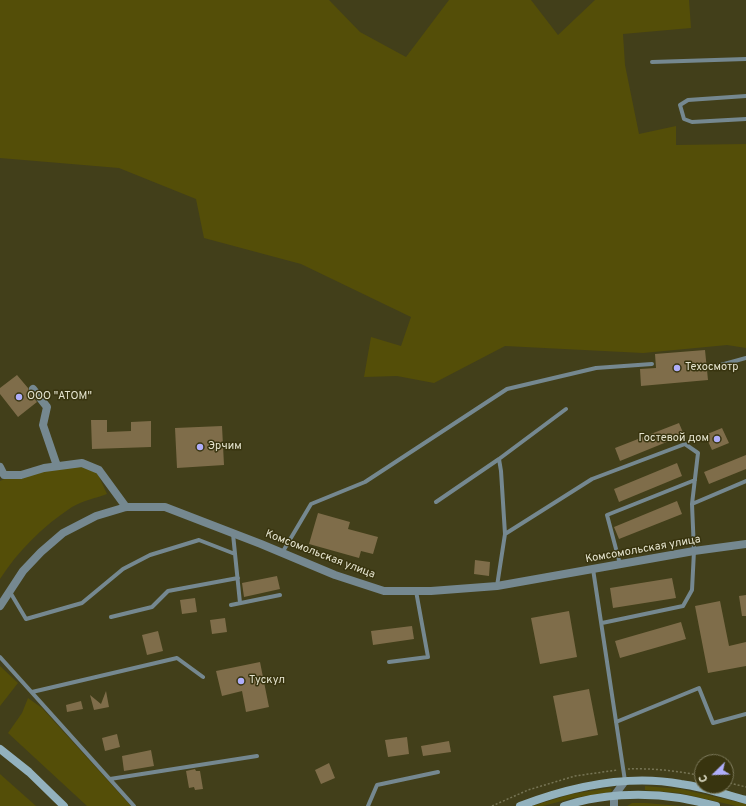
<!DOCTYPE html>
<html>
<head>
<meta charset="utf-8">
<style>
  body { margin:0 }
  #map { position:relative; width:746px; height:806px; overflow:hidden; background:#423f1a; font-family:Overpass,sans-serif }
  canvas { display:block }
  .north { position:absolute; left:694px; top:754px; width:40px; height:40px; box-sizing:border-box; background:#38340f; border:1px solid #7d7a5c; border-radius:50%; rotate:247deg; font-size:11px; font-weight:700; line-height:16px; text-align:center; color:#e5e4cf }
  .north::after { content:''; display:block; margin:auto; width:14px; height:18px; background:#afaefa; clip-path:polygon(50% 0,100% 100%,50% 72%,0 100%) }
</style>
</head>
<body>
<div id="map">
<canvas width="746" height="806"></canvas>
<div class="north">С</div>
</div>
<script>
const context = document.querySelector('canvas').getContext('2d');
context.lineJoin = 'round';
function paint(path, color) {
  context.fillStyle = color;
  context.fill(path, 'evenodd');
}
function strokePath(path, color, width, dash) {
  context.strokeStyle = color;
  context.lineWidth = width;
  context.lineCap = dash ? 'butt' : 'round';
  context.setLineDash(dash || []);
  context.stroke(path);
}
function label(font, color, halo, rows, align = 'center') {
  context.font = font + ' Overpass,sans-serif';
  context.lineWidth = 3;
  context.setLineDash([]);
  context.textBaseline = 'middle';
  context.strokeStyle = halo;
  context.fillStyle = color;
  for (const [text, x, y, turn = 0] of rows) {
    context.save();
    context.translate(x, y);
    context.rotate((+turn || 0) * Math.PI / 180);
    context.textAlign = isNaN(turn) ? turn : align;
    if (halo) context.strokeText(text, 0, 0);
    context.fillText(text, 0, 0);
    context.restore();
  }
}
const green = new Path2D(`
  M0 0H329L360 32 406 57 449 0H531L558 35 595 0H689L691 28 623 34 625 65 639 134 676 126V145L746 144V348L727 345 643 353 505 346 434 383 397 376 364 377 371 337 401 346 411 317 301 264 204 238 196 199 119 168 0 158Z
  M57 466 95 468 107 494C96 498 82 501 72 507 43 526 18 551 0 579V481L13 475Z
  M0 666 18 683 0 706Z
  M28 698 42 708 131 806H87L8 733 22 713Z
  M0 774 36 806H0Z
  M645 786 681 789 746 804V806H736L680 793 645 790Z
  M610 788 612 790 611 792 573 798 543 806H532L572 794Z
  M632 803H645L682 806H627Z`);
const building = new Path2D(`
  M705 350 708 380 641 386 640 369 656 368 655 354Z
  M17 375 28 388 29 392 37 402 18 417 0 394V388Z
  M91 420H107V432L131 431V422L151 421V447L92 449Z
  M679 423 684 435 620 461 615 448Z
  M222 426 224 465 177 468 175 428Z
  M722 428 729 443 712 450 705 435Z
  M746 455V469L709 484 704 472Z
  M677 463 682 476 619 502 614 489Z
  M677 501 682 514 619 539 614 527Z
  M318 513 350 522 348 529 378 537 373 554 361 551 359 558 309 544Z
  M475 560 490 562 489 576 474 574Z
  M277 576 280 589 244 597 242 583Z
  M672 578 676 598 613 608 610 588Z
  M746 595V616H742L739 596Z
  M195 598 197 612 182 614 180 600Z
  M720 601 729 646 746 642V666L708 673 695 606Z
  M569 611 577 657 540 664 531 618Z
  M225 618 227 632 212 634 210 620Z
  M681 622 686 639 620 658 615 641Z
  M412 626 414 639 373 645 371 631Z
  M158 631 163 651 147 655 142 635Z
  M260 662 269 707 246 712 242 691 222 696 216 671Z
  M589 689 598 735 562 742 553 696Z
  M106 691 109 707 94 710 90 695 101 704Z
  M81 701 83 709 67 712 66 705Z
  M117 734 120 747 105 751 102 738Z
  M407 737 409 754 388 757 385 740Z
  M449 741 451 752 423 756 421 746Z
  M151 750 154 766 124 771 122 756Z
  M329 763 335 778 321 784 315 770Z
  M195 769 196 771H200L203 789 195 790 194 787 189 788 186 771Z`);
const path = new Path2D(`
  M628 769C652 768 679 771 702 776
  M726 782 746 787
  M492 806 528 790 575 776 617 770`);
const lane = new Path2D(`
  M652 62 746 59
  M746 96 688 100 680 105 684 119 692 122 746 119
  M717 366 746 358
  M499 459 566 409
  M436 502 499 459 501 471 505 534 497 586
  M692 504 746 481
  M233 534 240 603
  M505 534 592 479 685 444 698 453 692 504 694 551 692 590 683 606 602 623
  M282 553 311 504 365 482 507 389 596 368 652 364
  M620 564 607 515 695 480
  M593 569 625 781
  M10 592 26 619 82 603 123 569 150 555 199 540 235 554
  M231 605 280 595
  M111 617 152 607 168 591 238 578
  M0 657 134 806
  M389 662 428 657 416 591
  M32 692 177 658 203 677
  M616 722 699 688 713 723 746 714
  M110 779 257 756
  M368 806 377 785 438 772`);
const street = new Path2D(`
  M33 389 47 407 43 425 57 466
  M0 467 4 475H21L44 468 82 463 99 470 126 507
  M0 606 23 571 41 552 63 533 96 516 126 507H165L261 544 335 575 384 591H431L497 586 694 551 746 544
  M614 806V796L625 781`);
const secondary = new Path2D(`
  M0 749 29 772 64 806
  M520 806C570 787 627 774 681 784 703 787 724 794 746 800
  M564 806C600 794 642 792 680 798 692 800 704 803 716 806`);
const markers = [
  [677,368,4,"#afaefa"],
  [19,397,4,"#afaefa"],
  [717,439,4,"#afaefa"],
  [200,447,4,"#afaefa"],
  [241,681,4,"#afaefa"]
];
const poiNames = [
  ["Техосмотр",685,368],
  ["ООО \"АТОМ\"",27,397],
  ["Гостевой дом",709,439,"right"],
  ["Эрчим",208,447],
  ["Тускул",249,681]
];
const streetNames = [
  ["Комсомольская улица",643,550,-10],
  ["Комсомольская улица",320,555,21]
];
paint(green, '#544e08');
paint(building, '#7f6d4a');
strokePath(path, '#777555', 1.5, [2, 2]);
strokePath(lane, '#758890', 4);
strokePath(street, '#758890', 8);
strokePath(secondary, '#93b2be', 8);
for (const [x, y, r, color] of markers) {
  const dot = new Path2D();
  dot.arc(x, y, r, 0, 2 * Math.PI);
  context.fillStyle = color;
  context.fill(dot);
  strokePath(dot, '#38340f', 1.5);
}
label('11px', '#e5e4cf', '#38340f', poiNames, 'left');
label('11px', '#e5e4cf', '#38340f', streetNames);
</script>
</body>
</html>
